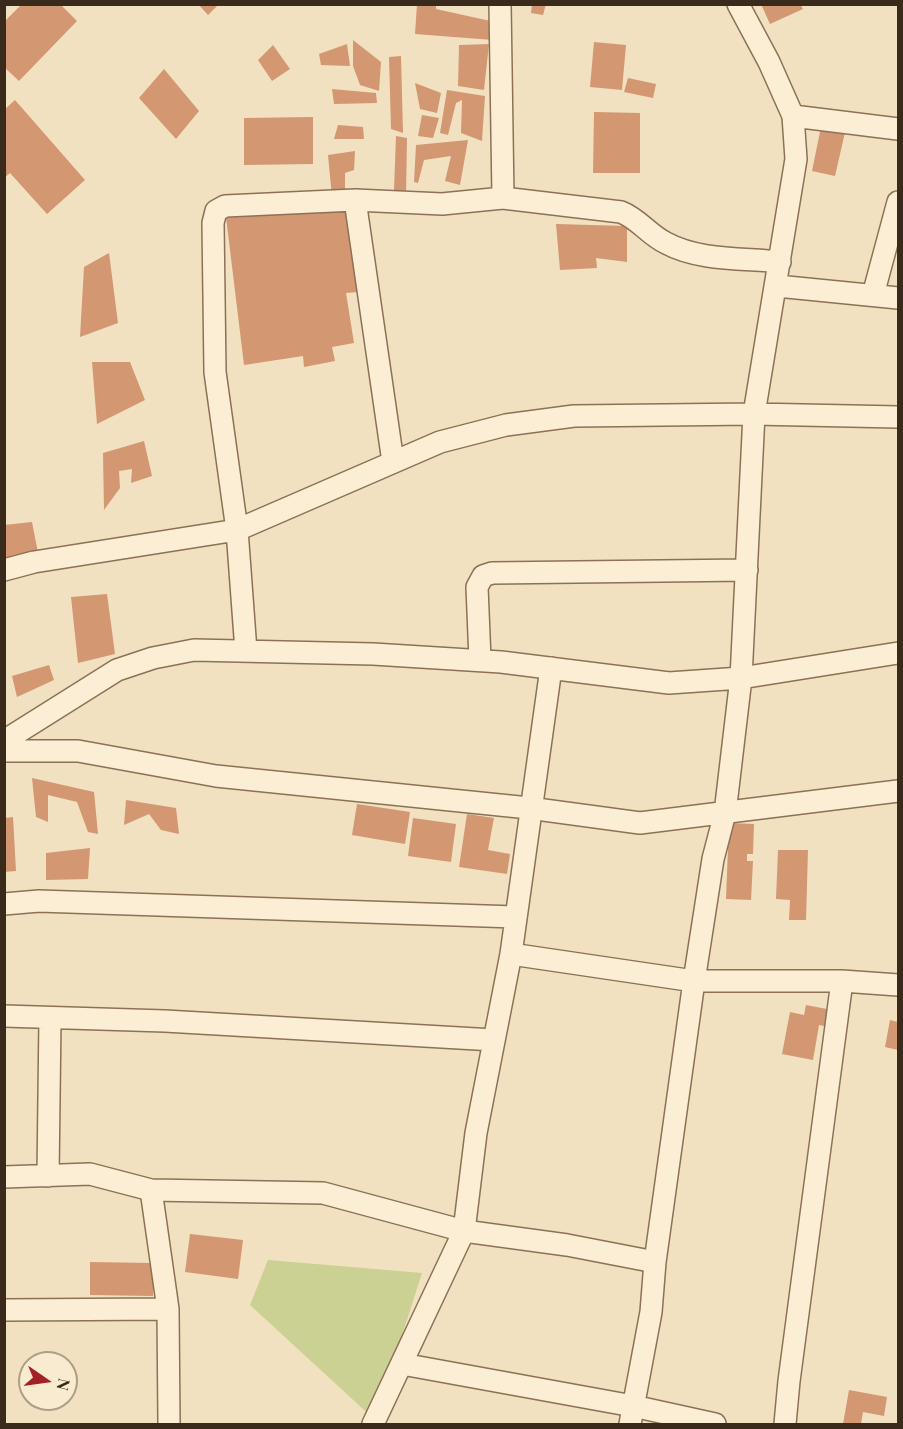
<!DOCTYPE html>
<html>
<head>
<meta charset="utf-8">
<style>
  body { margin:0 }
  #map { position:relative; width:903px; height:1429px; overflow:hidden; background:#f1e1c0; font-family:"Playfair Display",serif }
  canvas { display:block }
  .frame { position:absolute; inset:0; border:6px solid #3a2a1c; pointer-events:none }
  .north { position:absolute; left:18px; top:1351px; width:60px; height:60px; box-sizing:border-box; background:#f8ebd0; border:2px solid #ac9e88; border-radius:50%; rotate:103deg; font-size:16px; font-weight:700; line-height:24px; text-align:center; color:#3a2a1c }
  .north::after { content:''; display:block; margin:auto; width:21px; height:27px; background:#a02126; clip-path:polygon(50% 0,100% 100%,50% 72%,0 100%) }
</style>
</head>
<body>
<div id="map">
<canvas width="903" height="1429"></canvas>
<div class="frame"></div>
<div class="north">N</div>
</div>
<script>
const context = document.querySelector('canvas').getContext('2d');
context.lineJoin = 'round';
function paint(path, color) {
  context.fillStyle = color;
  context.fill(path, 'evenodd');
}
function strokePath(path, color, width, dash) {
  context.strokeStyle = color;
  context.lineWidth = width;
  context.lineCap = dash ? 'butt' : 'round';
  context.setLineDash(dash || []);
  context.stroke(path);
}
const green = new Path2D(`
  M268 1260 422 1273 375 1420 250 1305Z`);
const building = new Path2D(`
  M22 4H60L77 21 19 81 4 67V22Z
  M198 4H219L208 15Z
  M417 4H436V9L495 22 493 40 415 34Z
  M532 4H546L543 15 531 13Z
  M761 4H800L803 9 770 24Z
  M353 40 381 62 379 91 360 85 353 66Z
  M594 42 626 45 622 90 590 87Z
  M347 44 350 66 321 65 319 54Z
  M489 44 484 90 458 86 459 45Z
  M273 45 290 69 272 81 258 60Z
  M401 56 403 133 391 129 389 57Z
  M164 69 199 111 176 139 139 98Z
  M628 78 656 84 653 98 624 92Z
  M415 83 441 93 437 113 420 109Z
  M332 89 376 93 377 103 334 104Z
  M447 90 485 96 482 141 461 133 462 100 456 103 448 135 440 133Z
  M15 100 85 180 47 214 10 173 4 178V110Z
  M594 112 640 113V173H593Z
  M422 115 439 118 433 138 418 136Z
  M313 117V164L244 165V118Z
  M822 122 846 128 835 176 812 171Z
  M338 125 363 127 364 139H334Z
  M396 136 407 138 406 196 394 190Z
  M468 140 460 185 445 181 451 156 424 160 418 183 414 182 416 145Z
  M355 151 354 170 345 173V197H332L328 155Z
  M345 203 358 292 346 293 354 343 332 347 335 361 304 367 303 356 244 365 226 217Z
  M556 224 627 226V262L596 258 597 268 560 270Z
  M109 253 118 323 80 337 84 267Z
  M92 362H130L145 400 97 424Z
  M144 441 152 476 131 483 132 469 119 471 120 488 104 510 103 453Z
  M32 522 39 558 4 564V525Z
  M107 594 115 654 78 663 71 597Z
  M49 665 54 680 17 697 12 676Z
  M32 778 94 792 98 834 88 832 77 802 48 795V822L36 817Z
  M126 800 176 808 179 834 161 830 149 814 124 825Z
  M357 804 410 812 405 844 352 835Z
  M467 814 494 818 488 850 510 854 507 874 459 867Z
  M13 817 16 871 4 872V818Z
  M413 818 456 824 451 862 408 856Z
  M729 823 754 824 753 854H747V861H753L751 900 726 899Z
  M90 848 88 879 46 880V853Z
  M778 850H808L806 920H789L790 900 776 899Z
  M806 1005 832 1010 829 1027 819 1025 813 1060 782 1054 790 1012 804 1015Z
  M890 1020 898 1022V1050L885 1047Z
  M190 1234 243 1240 238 1279 185 1272Z
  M90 1262 153 1263V1296L90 1295Z
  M849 1390 887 1397 884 1416 863 1412 861 1424H843Z`);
const minor = new Path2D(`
  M500 4 503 198
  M793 116 898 129
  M355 200 393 462
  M777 286 898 298
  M873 295 898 202
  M4 570 34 562 237 530 440 442 506 425 574 416 754 414 898 417
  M246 651 237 530 215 372 213 223 216 211 225 206 355 200 442 204 503 198 621 212C639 219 649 235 666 243 699 261 744 258 780 262
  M480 660 477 587 483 576 492 573 747 570
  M4 741 117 670 153 658 194 650 373 654 501 662 669 683 741 678 898 653
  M4 751H78L216 776 529 808 640 823 898 791
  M4 904 39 901 515 917
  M511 954 694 981H842L898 985
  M4 1016 165 1021 494 1040
  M48 1176 50 1018
  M4 1177 90 1174 151 1190 323 1193 464 1231 567 1245 655 1262
  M151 1190 168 1309 169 1424
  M4 1310 168 1309
  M402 1364 633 1406 715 1424
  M373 1424 464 1231 476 1133 511 954 551 668
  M630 1424 651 1312 655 1262 694 981 713 859 725 813 741 678 754 414 796 159 793 116 769 62 738 4
  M785 1424 789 1381 842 981`);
paint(green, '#cbd093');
paint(building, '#d39772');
strokePath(minor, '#8c7156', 24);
strokePath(minor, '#fbeed4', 21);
</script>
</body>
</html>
